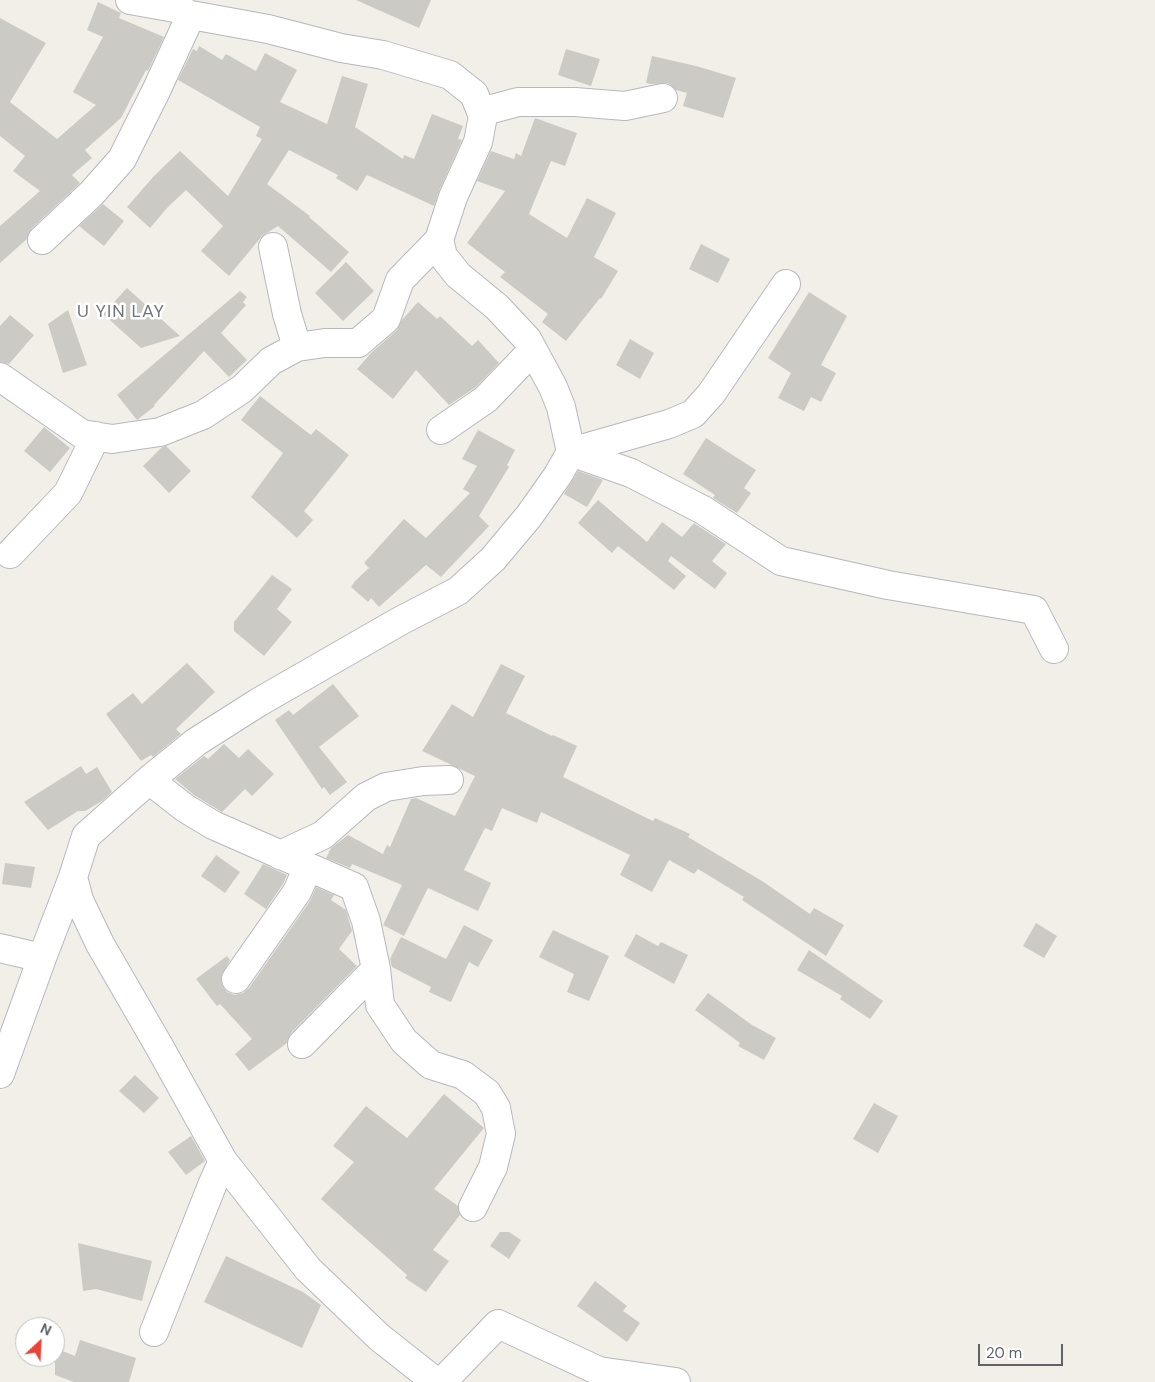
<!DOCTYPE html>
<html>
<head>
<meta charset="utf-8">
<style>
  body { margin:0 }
  #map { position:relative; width:1155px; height:1382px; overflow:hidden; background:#f1efe8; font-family:"DM Sans",sans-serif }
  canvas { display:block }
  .north { position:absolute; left:15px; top:1317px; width:50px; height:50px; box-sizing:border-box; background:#fff; border:1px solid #bfc1c3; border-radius:50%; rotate:25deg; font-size:14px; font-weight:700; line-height:20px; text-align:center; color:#5f6368 }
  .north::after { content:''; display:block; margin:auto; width:18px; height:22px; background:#ea4335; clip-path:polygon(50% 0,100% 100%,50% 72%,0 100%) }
  .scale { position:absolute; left:978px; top:1344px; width:85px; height:22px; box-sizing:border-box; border:2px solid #5f6368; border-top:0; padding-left:6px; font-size:15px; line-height:18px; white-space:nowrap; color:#5f6368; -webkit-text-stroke:4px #fff; paint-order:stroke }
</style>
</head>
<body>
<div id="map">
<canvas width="1155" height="1382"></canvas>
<div class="north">N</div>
<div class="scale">20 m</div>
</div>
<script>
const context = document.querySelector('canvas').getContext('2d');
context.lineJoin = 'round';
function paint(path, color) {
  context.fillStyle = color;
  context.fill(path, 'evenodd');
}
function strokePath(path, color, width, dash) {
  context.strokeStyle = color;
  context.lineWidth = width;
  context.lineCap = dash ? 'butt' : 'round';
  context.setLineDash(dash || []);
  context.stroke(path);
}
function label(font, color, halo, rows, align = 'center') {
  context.font = font + ' "DM Sans",sans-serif';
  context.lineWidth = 5;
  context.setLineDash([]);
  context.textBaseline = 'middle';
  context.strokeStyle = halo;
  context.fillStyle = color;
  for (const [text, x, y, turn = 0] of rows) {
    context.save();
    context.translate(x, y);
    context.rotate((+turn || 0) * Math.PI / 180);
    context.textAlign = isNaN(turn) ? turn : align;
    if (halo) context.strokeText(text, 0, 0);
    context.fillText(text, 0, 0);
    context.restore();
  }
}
const building = new Path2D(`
  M356 0H431L419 28Z
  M98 2 121 13 119 18 164 37 148 71 146 70 121 118 85 150 92 158 72 175 80 183 31 229 27 239 0 263V226L40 191 13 171 25 156 0 136V18L46 43 10 102 57 139 96 105 73 92 103 37 87 30Z
  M199 46 222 60 226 54 256 71 265 53 297 70 280 102 327 124 342 76 368 84 355 127 403 159 404 155 414 159 432 114 463 126 458 139 462 140 439 191 434 206 367 175 357 191 336 178 338 175 289 150 267 184 310 216 309 217 349 252 331 272 278 226 262 236 229 276 201 251 223 226 186 190 168 207 150 228 127 207 154 176 180 151 228 196 262 139 256 136 260 127 178 80 193 49 197 51Z
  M566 49 600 59 591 86 558 75Z
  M652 56 696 66 736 78 723 118 683 106 687 93 676 90 668 83 651 84 646 83Z
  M535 118 577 133 565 166 551 161 529 214 567 238 587 198 616 213 594 257 618 271 601 299 600 298 566 341 542 322 548 314 500 277 505 272 467 243 505 191 477 181 491 151 514 159 516 153 521 156Z
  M103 204 124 221 104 246 79 226Z
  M701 244 730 259 718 283 689 269Z
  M346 262 374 291 343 321 315 293Z
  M127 288 180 336 141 348 103 314Z
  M240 291 247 297 243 302 246 305 221 333 247 360 229 377 204 351 154 405 155 406 137 420 117 395Z
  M809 292 847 316 821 365 836 373 821 402 811 397 804 411 778 398 791 373 768 358Z
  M418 302 437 319 440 316 472 346 478 340 499 363 476 387 449 405 416 370 393 399 357 369 371 353 396 331 402 320Z
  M68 310 87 365 63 373 48 324Z
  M10 315 34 335 9 364 0 362V326Z
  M630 339 654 353 640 379 616 365Z
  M260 396 311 435 316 429 349 455 304 511 313 520 297 538 251 497 283 453 241 420Z
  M44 427 70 448 50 472 24 451Z
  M478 430 515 450 507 465 509 467 479 516 489 526 441 577 426 565 379 607 371 598 368 602 351 587 355 581 369 568 364 563 404 519 426 538 470 493 463 489 477 466 462 459Z
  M706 438 756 470 744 488 751 493 737 513 713 498 715 495 683 474Z
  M166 446 191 471 169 493 143 466 162 447Z
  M578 471 603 480 587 507 564 494Z
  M598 500 647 542 662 522 682 537 694 523 695 524 726 544 712 561 727 573 715 589 671 556 668 561 686 576 674 590 618 546 612 553 578 523Z
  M272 575 292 589 277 609 292 622 264 656 234 631V622Z
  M187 663 215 692 176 729 181 734 153 757 151 755 141 761 106 714 133 693 142 704Z
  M501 664 525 676 506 713 552 736 553 735 577 746 563 777 653 821 655 818 690 834 688 837 762 881 810 914 814 908 844 925 826 956 742 900 744 897 698 869 694 874 669 860 652 892 620 875 630 855 541 812 537 823 502 808 492 831 485 828 464 870 491 883 478 911 428 888 404 936 383 925 402 885 352 864 350 868 326 858 331 848 348 835 383 854 387 845 390 847 411 799 416 798 455 816 475 776 422 751 452 704 473 717Z
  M333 684 359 716 319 747 347 782 330 795 324 787 322 789 275 720 289 710 293 715Z
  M224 744 239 758 248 749 274 774 252 796 245 789 222 812 194 795 175 779 204 756 208 759Z
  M81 766 86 774 97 767 112 792 102 801 85 811H78L48 830 24 802Z
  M216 855 240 872 225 893 201 876Z
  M5 863 35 867 31 888 2 884Z
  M263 864 287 875 283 884 266 909 244 894Z
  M316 887 334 895 331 900 346 910 352 931 339 949 357 966 291 1033 287 1043 249 1071 235 1054 252 1039 220 1004 217 1006 196 979 227 956 230 960 221 977 222 985 227 992 235 995 243 993 249 988 310 901Z
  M1036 923 1057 936 1044 958 1023 946Z
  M464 925 493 940 478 967 469 962 451 1002 429 992 431 987 392 967 390 959 401 937 446 959Z
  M553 930 609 956 589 1001 567 992 574 974 539 957Z
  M636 934 658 946 661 942 688 955 674 984 624 956Z
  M809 950 883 1001 870 1019 840 999 842 996 797 970Z
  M708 993 752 1025 776 1038 764 1060 738 1046 740 1043 695 1010Z
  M135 1075 159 1098 144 1113 119 1091Z
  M444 1094 484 1128 434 1189 458 1206 460 1215 433 1250 449 1261 426 1292 405 1278 407 1275 321 1199 354 1162 333 1146 366 1106 407 1138Z
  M874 1103 898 1116 878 1153 853 1139Z
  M191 1136 205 1161 186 1175 168 1152Z
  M500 1232H509L521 1240 509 1259 490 1246Z
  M78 1243 152 1261 142 1301 96 1289 83 1291Z
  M226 1256 303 1292 321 1305 302 1348 204 1302Z
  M595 1281 627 1306 623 1311 640 1323 627 1342 577 1306Z
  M80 1340 136 1358 129 1382H74L55 1375V1348L75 1356Z`);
const street = new Path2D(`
  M130 0 175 8 191 15 268 29 341 48 383 55 450 75 474 94 483 116 478 142 453 197 439 240 443 256 458 275 497 307 527 339 553 387 561 407 571 452 558 475 529 516 493 559 458 591 400 621 259 702 196 742 149 780 86 836 73 877 79 900 100 944 159 1046 223 1161 308 1269 379 1337 436 1382
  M481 112 518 102H575L625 106 663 98
  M42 240 92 193 122 159 156 91 191 15
  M273 247 287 314 297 347
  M0 377 82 434 112 439 160 432 203 415 242 389 271 361 297 347 325 343H358L386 319 400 280 439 240
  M441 430 486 399 533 350
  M571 452 631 473 703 510 781 561 888 585 1034 610 1054 649
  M571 452 669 424 693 414 711 394 786 284
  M10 554 68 493 96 436
  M149 780 185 808 213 825 354 887 366 921 376 969 380 1005 404 1041 431 1065 463 1075 487 1093 496 1108 501 1134 493 1167 473 1207
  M280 855 323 835 366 797 386 787 423 781 449 780
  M0 948 42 958
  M236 979 297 892 308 867
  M302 1044 376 969
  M0 1074 42 958 73 877
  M154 1332 213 1183 223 1161
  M442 1382 498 1324 599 1371 676 1382`);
const quarterNames = [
  ["U YIN LAY",121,312]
];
paint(building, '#cccac5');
strokePath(street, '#b5b8bc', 30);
strokePath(street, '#fff', 28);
context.letterSpacing = '1px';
label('18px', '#70757a', '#fff', quarterNames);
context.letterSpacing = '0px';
</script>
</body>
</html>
